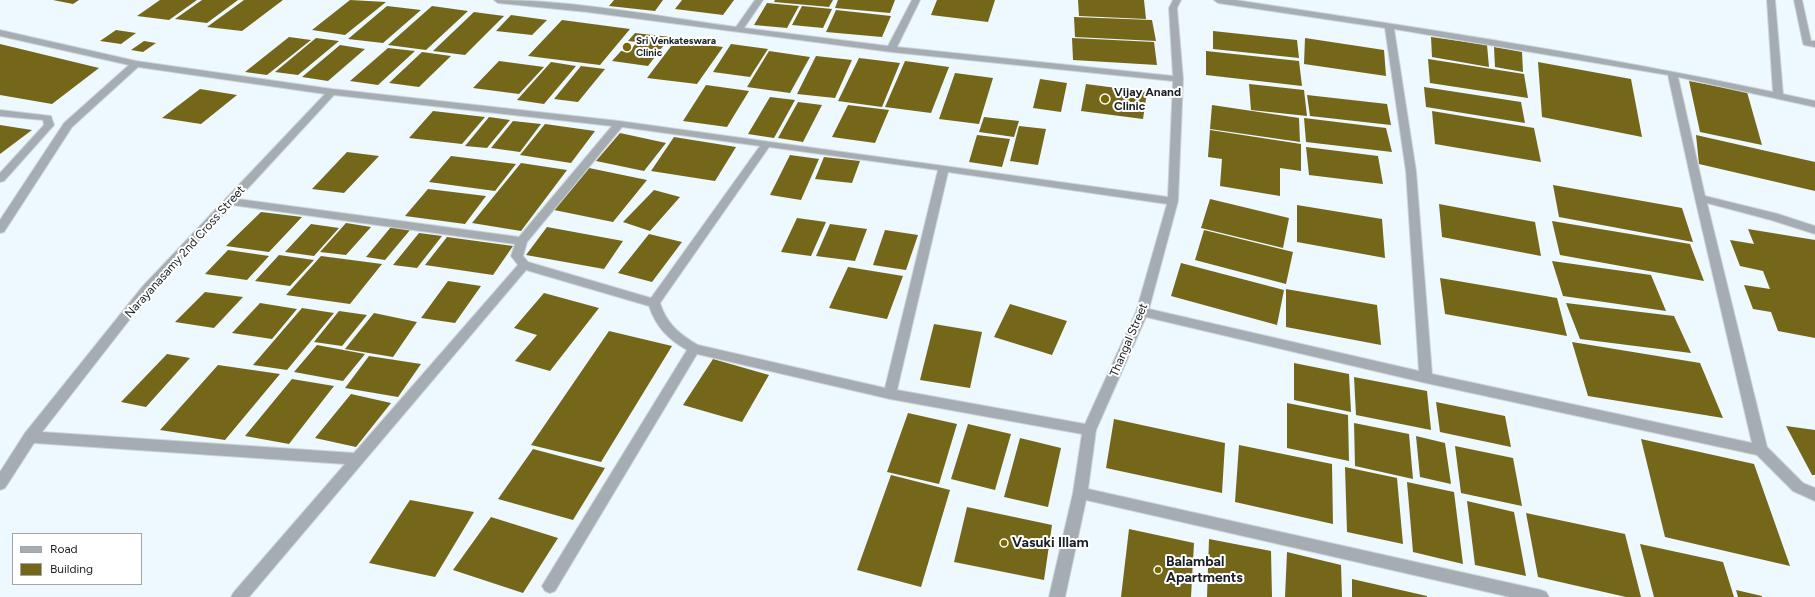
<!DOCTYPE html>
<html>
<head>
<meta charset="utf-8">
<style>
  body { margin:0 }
  #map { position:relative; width:1815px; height:597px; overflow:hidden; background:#eef8ff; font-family:Figtree,sans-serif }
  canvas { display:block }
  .legend { position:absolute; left:12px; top:533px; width:130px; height:52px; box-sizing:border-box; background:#fff; border:1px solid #a3a5a7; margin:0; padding:5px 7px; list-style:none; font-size:12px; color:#191f23 }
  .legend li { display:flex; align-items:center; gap:8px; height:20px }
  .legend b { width:20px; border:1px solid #a3a5a7 }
</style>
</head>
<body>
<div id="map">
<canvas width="1815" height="597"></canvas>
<ul class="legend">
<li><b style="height:5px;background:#a6adb2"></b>Road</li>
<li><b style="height:11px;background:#75671a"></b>Building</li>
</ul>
</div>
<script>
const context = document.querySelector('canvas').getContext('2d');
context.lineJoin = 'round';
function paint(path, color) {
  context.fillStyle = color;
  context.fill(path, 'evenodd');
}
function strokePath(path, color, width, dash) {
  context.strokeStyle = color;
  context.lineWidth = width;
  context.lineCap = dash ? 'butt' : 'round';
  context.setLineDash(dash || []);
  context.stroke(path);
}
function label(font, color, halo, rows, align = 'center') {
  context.font = font + ' Figtree,sans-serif';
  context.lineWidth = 4;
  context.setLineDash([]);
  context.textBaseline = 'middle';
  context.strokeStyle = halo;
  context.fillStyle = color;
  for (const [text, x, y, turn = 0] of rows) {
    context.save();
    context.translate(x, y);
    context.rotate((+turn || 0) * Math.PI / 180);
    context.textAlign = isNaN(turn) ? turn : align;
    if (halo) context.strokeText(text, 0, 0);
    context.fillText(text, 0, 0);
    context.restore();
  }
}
const building = new Path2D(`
  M53 0H79L73 4Z
  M160 0H197L169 20 137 16Z
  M202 0H238L207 23 175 19Z
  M244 0H283L242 31 207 27Z
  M350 0 386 2 345 35 312 30Z
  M614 0H663L655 11 609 6Z
  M682 0H734L723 15 675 9Z
  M775 0H833L829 7 774 2Z
  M838 0H895L890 13 835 8Z
  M937 0H995L988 22 931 15Z
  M1078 0H1144L1146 19 1079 16Z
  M767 3 799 6 787 28 754 25Z
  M387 6 421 10 383 43 348 39Z
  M432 6 468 11 426 50 388 45Z
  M802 6 832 9 823 28 792 25Z
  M836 10 891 16 882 37 826 32Z
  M474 12 504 16 465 55 433 51Z
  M511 15 547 20 532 35 496 31Z
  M1074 17 1152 20 1156 41 1075 37Z
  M562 20 630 29 600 65 528 56Z
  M116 30 136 33 121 44 100 41Z
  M1213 31 1297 40 1299 58 1213 49Z
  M635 33 670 37 648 66 612 61 621 51 629 52 637 42 628 41Z
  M289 37 311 40 267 75 245 72Z
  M1431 37 1487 45 1489 67 1432 57Z
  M316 38 339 41 298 75 275 72Z
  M1072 38 1154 42 1157 65 1073 60Z
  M1305 38 1384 50 1386 76 1304 64Z
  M144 41 156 43 143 52 131 50Z
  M675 41 723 47 697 84 647 78Z
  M0 44 99 68 52 104 0 95Z
  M731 44 768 49 750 77 713 72Z
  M340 45 365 49 328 81 302 77Z
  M1494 47 1522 52 1523 72 1495 67Z
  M388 48 415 51 378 85 350 81Z
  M769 51 810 57 790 93 747 87Z
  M1206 51 1299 61 1302 86 1206 75Z
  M422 52 451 56 419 87 389 83Z
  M816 56 852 60 835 98 797 94Z
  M859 58 900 63 882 107 838 101Z
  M1428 59 1524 74 1528 98 1430 83Z
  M499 61 544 67 519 94 473 88Z
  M905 61 949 67 931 113 885 107Z
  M551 62 576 66 544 104 517 100Z
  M1538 62 1631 79 1642 137 1542 117Z
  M581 66 605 69 578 102 554 99Z
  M955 73 993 78 979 124 939 119Z
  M1040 79 1067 83 1061 112 1033 108Z
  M1689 81 1747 92 1762 145 1700 132Z
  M1086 84 1147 92 1143 119 1081 111Z
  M1249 84 1304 90 1307 116 1251 110Z
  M706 85 749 91 727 127 683 121Z
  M1424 87 1521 102 1525 123 1426 107Z
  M200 89 237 95 201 124 162 118Z
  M1307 95 1387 104 1391 125 1310 116Z
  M770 97 795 100 774 138 748 134Z
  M798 102 822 105 803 142 778 138Z
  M848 105 889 110 875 143 832 137Z
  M1212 105 1299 118 1300 142 1210 129Z
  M433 111 485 117 462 144 409 138Z
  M1432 111 1534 128 1541 162 1435 144Z
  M489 117 510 120 487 148 465 146Z
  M984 117 1019 121 1014 137 979 132Z
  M1304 118 1386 128 1392 152 1306 142Z
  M513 121 541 124 520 152 491 148Z
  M545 124 595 131 571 163 520 155Z
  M0 125 32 130 0 154Z
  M1019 126 1046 129 1038 165 1010 161Z
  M1210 130 1301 144V171L1280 168V196L1220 186 1222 159 1208 157Z
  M620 133 666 143 644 171 596 161Z
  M977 135 1010 139 1002 167 969 162Z
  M1696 135 1815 162V191L1699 164Z
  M674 137 736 147 715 181 651 171Z
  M1306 147 1378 156 1383 184 1309 175Z
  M347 152 379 156 344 193 312 189Z
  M790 155 819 159 801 200 770 195Z
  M451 156 516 164 495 191 429 182Z
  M824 157 860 161 852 183 815 179Z
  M521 163 567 170 521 231 472 223Z
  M589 168 647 180 613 222 554 210Z
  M1553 185 1682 208 1693 242 1559 217Z
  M428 189 486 196 465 224 405 216Z
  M654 190 680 197 650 231 623 222Z
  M1210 199 1289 218 1283 248 1201 228Z
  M1439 204 1535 222 1541 256 1442 237Z
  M1297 205 1382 219 1385 258 1297 242Z
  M261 212 302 217 269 252 226 246Z
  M797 218 826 222 811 256 781 252Z
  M1552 221 1690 244 1704 281 1560 255Z
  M346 223 371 227 346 255 320 252Z
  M311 224 339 228 314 256 285 252Z
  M830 224 867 229 855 261 816 256Z
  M391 227 410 230 385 260 366 257Z
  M547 227 623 241 604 269 526 255Z
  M1748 229 1815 240V338L1778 331 1771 312 1753 309 1744 285 1770 289 1763 271 1740 266 1730 240 1754 244Z
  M885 230 918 235 906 270 873 265Z
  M1204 230 1293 252 1286 284 1195 260Z
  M419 233 442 236 417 268 393 265Z
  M649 234 682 242 652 282 618 273Z
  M447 237 513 246 493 275 425 265Z
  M228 250 269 256 247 280 205 274Z
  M279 255 314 260 290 286 255 281Z
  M321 256 382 264 350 304 286 295Z
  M1552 261 1651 275 1666 311 1563 296Z
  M1181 263 1284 290 1277 325 1171 296Z
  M848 267 903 276 887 319 829 308Z
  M1440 278 1557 298 1567 336 1445 314Z
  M448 281 481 286 455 323 421 318Z
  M1286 289 1377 305 1381 345 1286 327Z
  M205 292 243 297 214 328 175 322Z
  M544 293 599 308 550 371 515 361 537 335 514 328Z
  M260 303 297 309 272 339 232 333Z
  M1566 303 1674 316 1691 353 1580 339Z
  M1010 304 1067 321 1052 355 994 337Z
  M302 308 334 313 287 370 253 365Z
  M339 311 367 315 342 346 314 342Z
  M374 313 417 322 393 357 345 349Z
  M934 324 982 332 970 388 920 380Z
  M609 331 672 346 601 462 531 445Z
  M1572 342 1700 363 1723 418 1588 396Z
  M317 345 365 354 343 381 294 372Z
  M167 354 190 358 146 407 121 402Z
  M369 356 421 364 398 397 345 388Z
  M713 359 769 375 742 422 683 405Z
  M1294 363 1349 374 1351 412 1294 400Z
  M218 365 280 374 225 440 160 430Z
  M1354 377 1427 391 1431 430 1356 415Z
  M292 379 334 386 289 444 245 436Z
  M351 394 391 403 356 447 315 438Z
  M1436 402 1505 416 1511 447 1440 432Z
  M1287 403 1348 415 1349 461 1287 448Z
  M908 413 957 424 939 484 887 472Z
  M1114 419 1225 443 1222 493 1106 468Z
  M1354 423 1409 434 1413 479 1355 466Z
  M968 424 1011 434 995 490 951 479Z
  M1786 426 1815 430V475H1812Z
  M1416 436 1445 443 1451 484 1420 477Z
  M1020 438 1061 448 1048 507 1004 497Z
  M1641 439 1754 464 1790 566 1665 537Z
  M1239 445 1332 464 1333 524 1235 502Z
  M1455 446 1513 458 1522 506 1461 493Z
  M533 449 605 468 573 520 498 499Z
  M1345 467 1397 478 1403 544 1347 532Z
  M891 475 950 490 921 587 857 570Z
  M1407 482 1454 492 1463 564 1413 552Z
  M410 500 474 512 435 577 369 563Z
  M1467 501 1514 512 1526 576 1475 565Z
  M967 507 1052 525 1044 580 954 562Z
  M1526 513 1625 534 1641 597H1626L1538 577Z
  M491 517 558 538 523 593 453 570Z
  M1129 529 1194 543 1191 597H1121Z
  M1209 539 1271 551 1272 597H1207Z
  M1640 544 1723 562 1734 597H1654Z
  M1287 552 1341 565 1342 597H1285Z
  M1352 579 1427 596V597H1352Z
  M1736 590 1762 596V597H1738Z`);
const minor = new Path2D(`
  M494 0C575 0 656 16 736 27L755 0H763L744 28 888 46 912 0H920L897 47 1173 76 1169 8 1173 0H1181L1177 8 1183 79 1178 201 1149 309 1419 371 1406 171 1385 28 1218 3 1214 0H1235C1415 27 1595 54 1773 92L1767 0H1775L1783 94 1815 101V107L1678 77 1705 196 1778 214 1815 226V234L1771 220 1707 203 1767 447 1803 483 1815 488V501L1793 491 1757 455 1426 383 1146 317 1096 430 1088 489 1541 590 1546 592 1549 597H1510L1086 500 1065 597H1049L1073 493 1082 434 890 399 697 354 555 591 550 593 545 591 542 586 545 581 687 350C668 339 656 327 649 306L526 270 249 597H231L234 592 345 464 34 443 5 488 0 490V472L25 433 143 286 325 94 138 67 72 127 4 232 0 233V220L64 123 129 65 0 36V30L136 61 332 89 619 121 1168 197 1173 81 891 52 587 12 498 3ZM1394 29 1668 75 1695 198 1752 443 1432 374 1416 171ZM334 95 612 126 519 237 238 199ZM622 127 760 146 651 298 528 262 523 256 527 242ZM769 147 938 170 885 388 698 345C679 334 667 324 660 303ZM948 172 1167 204 1136 312 1085 424 897 390ZM232 205 515 244 511 256 518 265 354 453 42 432 151 292Z
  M1794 0H1802L1811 41H1815V47L1804 45 1803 43Z
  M0 110 51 116 54 125 4 181 0 182V173L44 125 43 120 0 116Z`);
const markers = [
  [627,47,5,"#7a6900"],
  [1105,99,5,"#7a6900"],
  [1004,543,4,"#7a6900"],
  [1158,570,4,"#7a6900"]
];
const farPoinames = [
  ["Sri Venkateswara",636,41],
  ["Clinic",636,53]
];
const poiNames = [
  ["Vijay Anand",1114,92],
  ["Clinic",1114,106]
];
const streetNames = [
  ["Narayanasamy 2nd Cross Street",185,252,-48],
  ["Thangal Street",1129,340,-67]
];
const nearPoinames = [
  ["Vasuki Illam",1012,543],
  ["Balambal",1166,562],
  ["Apartments",1166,578]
];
paint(building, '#75671a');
strokePath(minor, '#ccd5dc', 2);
paint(minor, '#a6adb2');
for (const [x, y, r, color] of markers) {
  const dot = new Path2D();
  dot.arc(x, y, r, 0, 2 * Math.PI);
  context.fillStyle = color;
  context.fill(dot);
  strokePath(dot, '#fff', 1.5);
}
label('bold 10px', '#191f23', '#fff', farPoinames, 'left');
label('bold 12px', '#191f23', '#fff', poiNames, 'left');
label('12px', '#191f23', '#fff', streetNames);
label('bold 14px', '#191f23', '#fff', nearPoinames, 'left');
</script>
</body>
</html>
